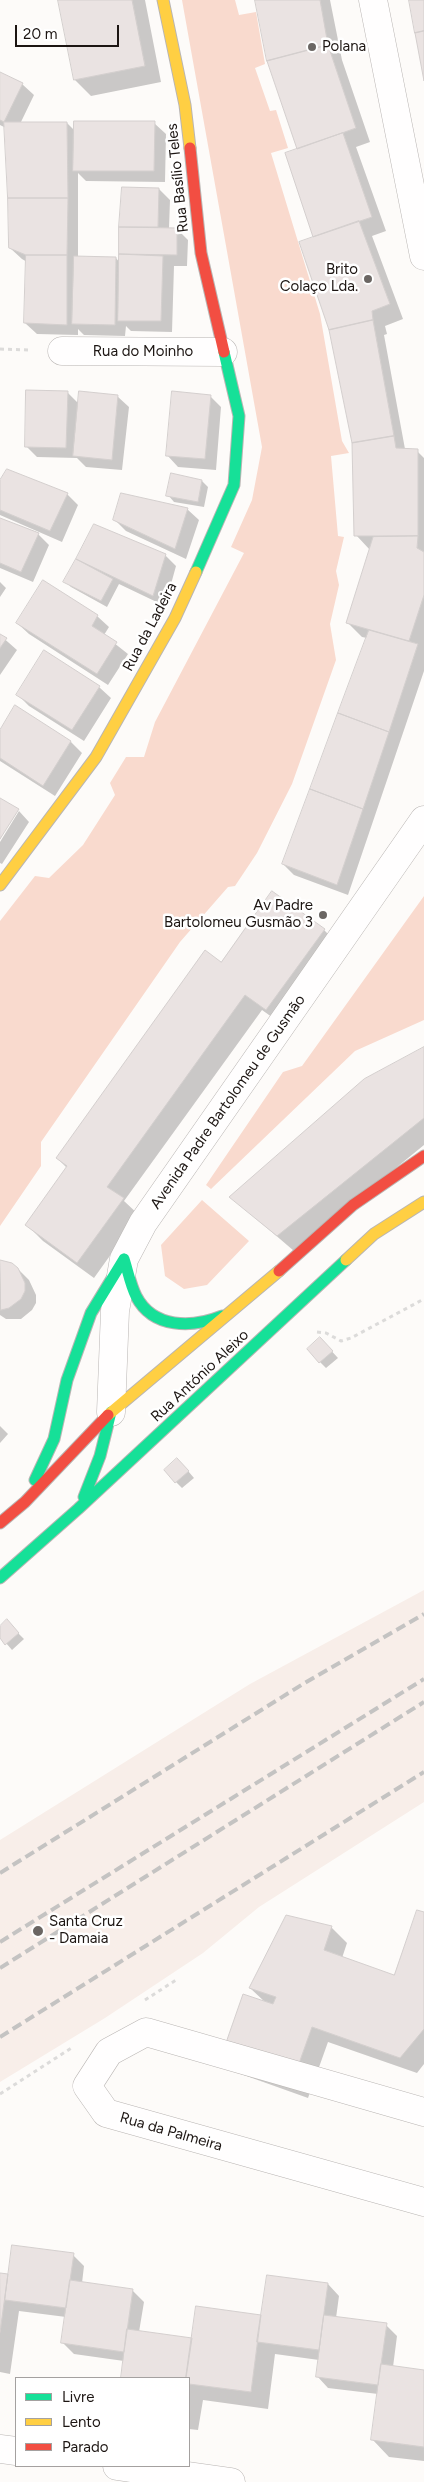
<!DOCTYPE html>
<html>
<head>
<meta charset="utf-8">
<style>
  body { margin:0 }
  #map { position:relative; width:424px; height:2482px; overflow:hidden; background:#fdfbf9; font-family:Figtree,sans-serif }
  canvas { display:block }
  .legend { position:absolute; left:15px; top:2377px; width:175px; height:90px; box-sizing:border-box; background:#fff; border:1px solid #a4a1a0; margin:0; padding:6px 9px; list-style:none; font-size:15px; color:#1c1512 }
  .legend li { display:flex; align-items:center; gap:10px; height:25px }
  .legend b { width:25px; border:1px solid #a4a1a0 }
  .scale { position:absolute; left:15px; top:25px; width:104px; height:22px; box-sizing:border-box; border:2px solid #1c1512; border-top:0; padding-left:6px; font-size:15px; line-height:18px; white-space:nowrap; color:#1c1512; -webkit-text-stroke:4px #fff; paint-order:stroke }
</style>
</head>
<body>
<div id="map">
<canvas width="424" height="2482"></canvas>
<ul class="legend">
<li><b style="height:6px;background:#16e098"></b>Livre</li>
<li><b style="height:6px;background:#ffcf43"></b>Lento</li>
<li><b style="height:6px;background:#f24e42"></b>Parado</li>
</ul>
<div class="scale">20 m</div>
</div>
<script>
const context = document.querySelector('canvas').getContext('2d');
context.lineJoin = 'round';
function paint(path, color) {
  context.fillStyle = color;
  context.fill(path, 'evenodd');
}
function strokePath(path, color, width, dash) {
  context.strokeStyle = color;
  context.lineWidth = width;
  context.lineCap = dash ? 'butt' : 'round';
  context.setLineDash(dash || []);
  context.stroke(path);
}
function label(font, color, halo, rows, align = 'center') {
  context.font = font + ' Figtree,sans-serif';
  context.lineWidth = 5;
  context.setLineDash([]);
  context.textBaseline = 'middle';
  context.strokeStyle = halo;
  context.fillStyle = color;
  for (const [text, x, y, turn = 0] of rows) {
    context.save();
    context.translate(x, y);
    context.rotate((+turn || 0) * Math.PI / 180);
    context.textAlign = isNaN(turn) ? turn : align;
    if (halo) context.strokeText(text, 0, 0);
    context.fillText(text, 0, 0);
    context.restore();
  }
}
const built = new Path2D(`
  M424 1590V1802L259 1907 203 1953 105 2018 0 2082V1840L250 1684Z`);
const green = new Path2D(`
  M182 0H235L239 15 256 12 265 64 255 68 270 111 276 110 288 148 271 153 320 314 342 441 349 453 331 456 338 536 344 537 336 571 339 585 330 624 336 660 292 784 257 853 235 886 228 887 180 942 41 1142V1166L0 1226V921L35 876 49 878 83 845 115 795 110 783 126 757H144L155 722 244 553 231 547 252 500 262 447Z
  M424 896V1020L355 1051 211 1189 206 1185 283 1072 302 1066Z
  M202 1200 249 1241 207 1285 184 1289 165 1276 161 1245Z`);
const shadow = new Path2D(`
  M60 0H145L161 82 91 96 75 80Z
  M256 0H330L342 60 370 142 356 147 386 231 372 236 403 319 385 326 387 334 384 335 405 449 417 451 424 458V671L348 895 294 875 283 864 367 638 362 637 348 623 370 550 356 535 353 443 314 238 286 154 299 149Z
  M0 73 22 84 34 95 20 124 67 123 75 131 154 123 166 134 165 182 86 181 78 173V258H116L120 263V227L159 189 170 200 169 229H177L188 240 187 266H174L172 332 131 331 126 326 125 336 84 335 78 329V335L37 334 25 323 27 262 22 259 10 248 6 128 0 125Z
  M67 392 79 404 117 396 129 407 122 470 86 467 77 458 37 457 26 446Z
  M210 396 221 407 216 470 178 467 167 455Z
  M172 474 202 481 208 487 204 507 174 502 168 495Z
  M0 483 67 494 78 505 62 542 0 515Z
  M187 509 199 520 186 559 126 531 115 520Z
  M0 519 38 534 49 545 33 582 0 568Z
  M165 555 176 566 165 606 119 584 107 607 71 587 65 581 81 563 77 559Z
  M0 582 6 588 0 597Z
  M97 616 109 627 104 635 128 654 108 685 29 634 17 623Z
  M0 635 17 650 0 675Z
  M45 652 99 687 111 698 84 741 29 706 18 695Z
  M16 707 71 742 82 753 55 796 0 761V732Z
  M19 811 29 822 2 864 0 863V842Z
  M324 930 340 946 283 1025 262 1010 124 1201 139 1215 94 1278 43 1241 27 1225 67 1168 57 1158 222 963Z
  M424 1048V1145L294 1251 231 1197Z
  M0 1262 18 1269 29 1280 36 1295V1303L32 1310 21 1319H6L0 1315Z
  M326 1345 338 1358 326 1368 320 1362Z
  M0 1426 8 1434 0 1443Z
  M183 1465 194 1478 182 1488 176 1482Z
  M0 1627H12L24 1639 12 1650 0 1636Z
  M424 1914V2064L417 2073 328 2042 308 2098 238 2073 222 2057 266 2003 250 1988 331 1927 347 1943 342 1958 395 1977Z
  M73 2255 84 2266 82 2283 132 2290 144 2302 139 2332 193 2339 261 2316 262 2317 268 2277 328 2284 339 2296 336 2318 386 2325 397 2336 393 2367 424 2371V2461L389 2457 372 2439 378 2394 328 2388 317 2376 319 2360 275 2354 268 2409 203 2400 198 2430 189 2429V2378H122L124 2361 74 2354 63 2343 66 2317 19 2311 10 2374 0 2372V2274L9 2277Z`);
const building = new Path2D(`
  M58 0H132L145 66 74 80Z
  M255 0H320L328 45 267 61Z
  M409 0H424V31L415 33Z
  M424 31V81L415 33Z
  M328 45 356 128 297 149 267 61Z
  M0 72 23 83 4 122 0 120Z
  M74 121H155L154 171H73Z
  M4 122H67L68 198H8Z
  M343 133 372 217 313 237 285 153Z
  M122 187 159 188 158 227H119Z
  M8 198H68L67 255H26L9 248Z
  M359 221 390 304 372 311 373 320 329 330 299 242Z
  M119 227 177 228V255L119 254Z
  M119 254 163 256 161 321H118Z
  M26 255H67V325L24 323Z
  M74 256 116 257 115 325 72 324Z
  M373 320 394 436 352 443 329 330Z
  M26 390 68 391 66 448 25 447Z
  M79 391 118 395 112 460 73 456Z
  M172 391 211 395 205 459 166 456Z
  M394 436 396 448 418 449V536H354L352 443Z
  M7 469 68 493 50 531 0 510V480Z
  M171 473 202 480 198 502 166 496Z
  M121 493 188 508 175 549 113 520Z
  M0 518 39 533 21 572 0 563Z
  M94 524 166 554 153 596 76 559Z
  M418 536 417 548 424 552V595L409 641 346 623 373 537Z
  M76 559 113 579 101 601 63 582Z
  M43 580 98 615 92 626 117 642 97 674 16 623Z
  M369 630 418 644 389 732 338 713Z
  M0 634 7 638 0 648Z
  M44 650 100 686 72 730 16 695Z
  M15 705 71 741 43 786 0 758V730Z
  M338 713 389 732 363 809 310 789Z
  M310 789 363 809 337 885 282 864Z
  M0 798 19 809 0 839Z
  M272 891 325 929 266 1010 245 995 107 1187 124 1198 77 1263 25 1225 67 1166 56 1158 205 950 221 962Z
  M424 1047V1118L277 1236 229 1197 364 1079Z
  M0 1260 12 1263 18 1268 25 1283V1291L21 1299 9 1308 1 1310Z
  M320 1337 333 1351 319 1363 307 1349Z
  M177 1458 189 1471 175 1483 164 1470Z
  M7 1619 19 1633 5 1645 0 1638V1626Z
  M417 1910 424 1912V2029L400 2058 312 2027 292 2083 221 2057 243 1994 273 2004 276 1997 249 1988 286 1915 332 1926 324 1950 394 1975Z
  M12 2245 74 2253 66 2308 5 2300Z
  M0 2273 8 2274 0 2332Z
  M267 2275 328 2283 319 2350 257 2342Z
  M70 2280 133 2289 124 2352 61 2343Z
  M196 2306 261 2315 251 2392 189 2384V2378H186Z
  M324 2315 387 2323 378 2385 316 2377Z
  M127 2329 192 2338 186 2378H121Z
  M381 2364 424 2370V2447L371 2440Z`);
const path = new Path2D(`
  M0 349 31 350
  M317 1332 326 1333 341 1341 351 1338 424 1299
  M145 2000 176 1980
  M0 2094 73 2047`);
const street = new Path2D(`
  M373 0 424 256
  M62 351 223 352
  M111 1412 115 1311 124 1259 143 1223 424 820
  M424 2112 146 2032 109 2052 87 2086 106 2113 424 2202
  M0 2449 16 2451
  M117 2466 231 2482`);
const fast = new Path2D(`
  M196 572 234 485 239 416 224 352
  M124 1259C128 1271 130 1284 136 1296 153 1329 192 1328 222 1316
  M35 1480 54 1439 67 1380 91 1313 124 1259
  M84 1497 100 1456 111 1412
  M0 1578 78 1509 346 1260`);
const slow = new Path2D(`
  M163 0 185 105 190 148
  M0 885 96 757 175 618 196 572
  M346 1260 374 1234 424 1202
  M108 1415 279 1271`);
const jam = new Path2D(`
  M190 148 201 253 224 352
  M279 1271 353 1205 424 1156
  M0 1523 25 1502 108 1415`);
const rail = new Path2D(`
  M0 1873 303 1684 424 1614
  M0 1942 424 1679
  M0 1968 424 1702
  M0 2037 424 1772`);
const markers = [
  [312,47,5,"#6b6663"],
  [368,279,5,"#6b6663"],
  [323,915,5,"#6b6663"],
  [38,1931,6,"#6b6663"]
];
const poiNames = [
  ["Polana",322,47],
  ["Brito",358,270,"right"],
  ["Colaço Lda.",358,287,"right"],
  ["Av Padre",313,906,"right"],
  ["Bartolomeu Gusmão 3",313,923,"right"],
  ["Santa Cruz",49,1922],
  ["- Damaia",49,1939]
];
const streetNames = [
  ["Rua Basílio Teles",178,178,-96],
  ["Rua do Moinho",143,352],
  ["Rua da Ladeira",150,627,-62],
  ["Avenida Padre Bartolomeu de Gusmão",228,1102,-55],
  ["Rua António Aleixo",200,1376,-43],
  ["Rua da Palmeira",171,2132,16]
];
paint(built, '#f8eee9');
paint(green, '#f9dace');
paint(shadow, '#0003');
paint(building, '#eae3e2');
strokePath(building, '#d4cfce', 1);
strokePath(street, '#b9b5b3', 29);
strokePath(fast, '#b9b5b3', 13);
strokePath(slow, '#b9b5b3', 13);
strokePath(jam, '#b9b5b3', 13);
strokePath(path, '#dcdbda', 3, [4, 4]);
strokePath(street, '#fffefe', 28);
strokePath(fast, '#16e098', 11);
strokePath(slow, '#ffcf43', 11);
strokePath(jam, '#f24e42', 11);
strokePath(rail, '#c4c3c2', 4, [10, 5]);
for (const [x, y, r, color] of markers) {
  const dot = new Path2D();
  dot.arc(x, y, r, 0, 2 * Math.PI);
  context.fillStyle = color;
  context.fill(dot);
  strokePath(dot, '#fff', 2);
}
label('15px', '#1c1512', '#fff', poiNames, 'left');
label('15px', '#1c1512', '#fff', streetNames);
</script>
</body>
</html>
